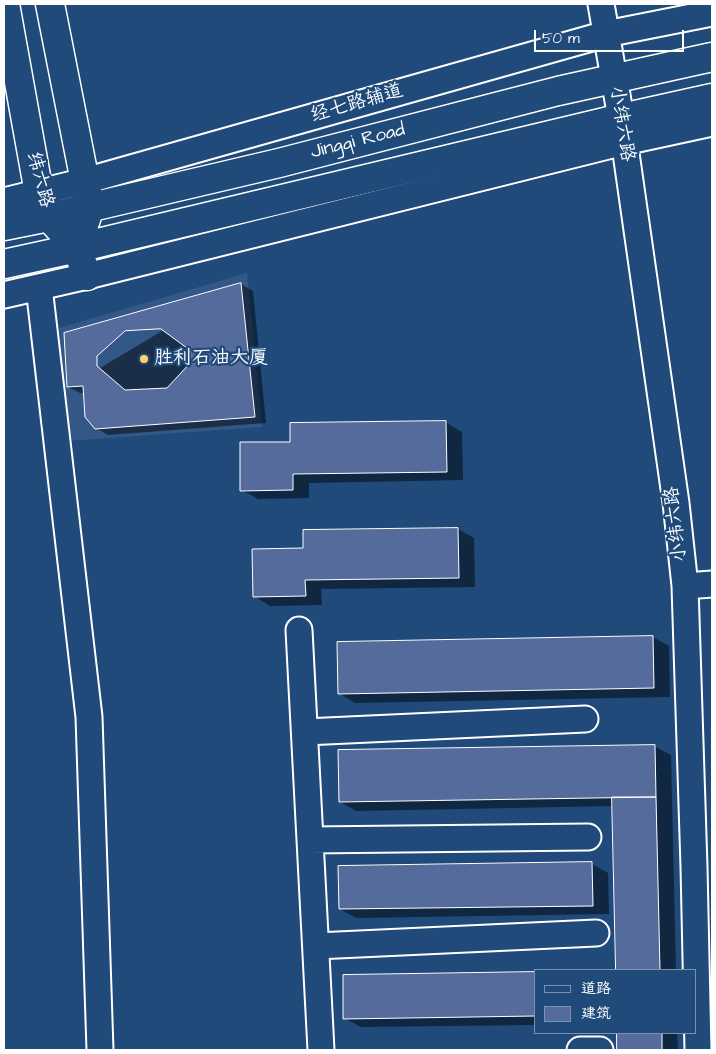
<!DOCTYPE html>
<html>
<head>
<meta charset="utf-8">
<style>
  body { margin:0 }
  #map { position:relative; width:716px; height:1054px; overflow:hidden; background:#1f4a7a; font-family:"Architects Daughter","LXGW WenKai TC",sans-serif }
  canvas { display:block }
  .frame { position:absolute; inset:0; border:5px solid #fff; pointer-events:none }
  .legend { position:absolute; left:534px; top:969px; width:162px; height:65px; box-sizing:border-box; background:#1f4a7a; border:1px solid #7992af; margin:0; padding:6px 9px; list-style:none; font-size:15px; color:#fff }
  .legend li { display:flex; align-items:center; gap:10px; height:25px }
  .legend b { width:25px; border:1px solid #7992af }
  .scale { position:absolute; left:534px; top:30px; width:150px; height:22px; box-sizing:border-box; border:2px solid #fff; border-top:0; padding-left:6px; font-size:15px; line-height:18px; white-space:nowrap; color:#fff; -webkit-text-stroke:4px #1f4a7a; paint-order:stroke }
</style>
</head>
<body>
<div id="map">
<canvas width="716" height="1054"></canvas>
<div class="frame"></div>
<ul class="legend">
<li><b style="height:6px;background:#1f4a7a"></b>道路</li>
<li><b style="height:14px;background:#556b9c"></b>建筑</li>
</ul>
<div class="scale">50 m</div>
</div>
<script>
const context = document.querySelector('canvas').getContext('2d');
context.lineJoin = 'round';
function paint(path, color) {
  context.fillStyle = color;
  context.fill(path, 'evenodd');
}
function strokePath(path, color, width, dash) {
  context.strokeStyle = color;
  context.lineWidth = width;
  context.lineCap = dash ? 'butt' : 'round';
  context.setLineDash(dash || []);
  context.stroke(path);
}
function label(font, color, halo, rows, align = 'center') {
  context.font = font + ' "Architects Daughter","LXGW WenKai TC",sans-serif';
  context.lineWidth = 4.5;
  context.setLineDash([]);
  context.textBaseline = 'middle';
  context.strokeStyle = halo;
  context.fillStyle = color;
  for (const [text, x, y, turn = 0] of rows) {
    context.save();
    context.translate(x, y);
    context.rotate((+turn || 0) * Math.PI / 180);
    context.textAlign = isNaN(turn) ? turn : align;
    if (halo) context.strokeText(text, 0, 0);
    context.fillText(text, 0, 0);
    context.restore();
  }
}
const built = new Path2D(`
  M247 273 262 427 67 441 59 328Z`);
const shadow = new Path2D(`
  M241 284 253 291 266 423 108 435 96 428 85 393H80L68 387Z
  M445 422 462 432 463 480 309 483V498L258 499 242 490 292 443Z
  M458 529 474 538 475 587 321 589 322 605 270 606 254 596 304 550Z
  M653 637 669 646 670 697 355 703 339 693Z
  M654 746 671 755 676 970H617L614 806 356 811 340 802Z
  M592 864 608 873 609 914 356 918 340 909 339 867Z
  M535 973V1025L361 1027 344 1018Z
  M618 1033H677L678 1050H619Z`);
const building = new Path2D(`
  M241 283 255 417 95 429 85 417 83 386 67 387 64 333Z
  M161 329 191 351V362L167 388 125 390 97 366V356L125 331Z
  M446 421 447 472 293 474V490L240 491V442H290V423Z
  M458 528 459 578 305 580 306 596 253 597 252 549 303 548V530Z
  M653 636 654 688 338 694 337 642Z
  M655 745 656 797 339 802 338 750Z
  M612 797H656L660 970H616Z
  M592 862 593 906 339 909 338 866Z
  M535 972V1016L343 1019V975Z
  M617 1033H662V1050H617Z`);
const minor = new Path2D(`
  M601 4 621 118 676 503 685 586 694 867 698 1050
  M4 201 85 181 606 34 712 13
  M39 287 89 717 100 1050
  M4 295 87 276 624 142 712 123
  M685 586 712 584
  M299 630 321 1050
  M305 732 585 719
  M310 840 588 837
  M316 946 596 933
  M580 1050H600`);
const major = new Path2D(`
  M5 4 39 193 49 217 77 248 87 276
  M50 4 90 207 84 225
  M4 226 49 217 279 163 558 91 712 57
  M4 264 77 248 621 118 712 98`);
const markers = [
  [144,359,5,"#ffd166"]
];
const streetNames = [
  ["经七路辅道",357,104,-16],
  ["小纬六路",621,124,81],
  ["Jingqi Road",358,142,-14],
  ["纬六路",39,180,75],
  ["小纬六路",677,524,-97]
];
const poiNames = [
  ["胜利石油大厦",154,359]
];
paint(built, '#335786');
paint(shadow, '#0007');
paint(building, '#556b9c');
strokePath(building, '#fff', 1);
strokePath(minor, '#fff', 29);
strokePath(major, '#fff', 31);
strokePath(minor, '#1f4a7a', 25);
strokePath(major, '#1f4a7a', 28);
for (const [x, y, r, color] of markers) {
  const dot = new Path2D();
  dot.arc(x, y, r, 0, 2 * Math.PI);
  context.fillStyle = color;
  context.fill(dot);
  strokePath(dot, '#1f4a7a', 2);
}
label('19px', '#fff', '#1f4a7a', streetNames);
label('19px', '#fff', '#1f4a7a', poiNames, 'left');
</script>
</body>
</html>
